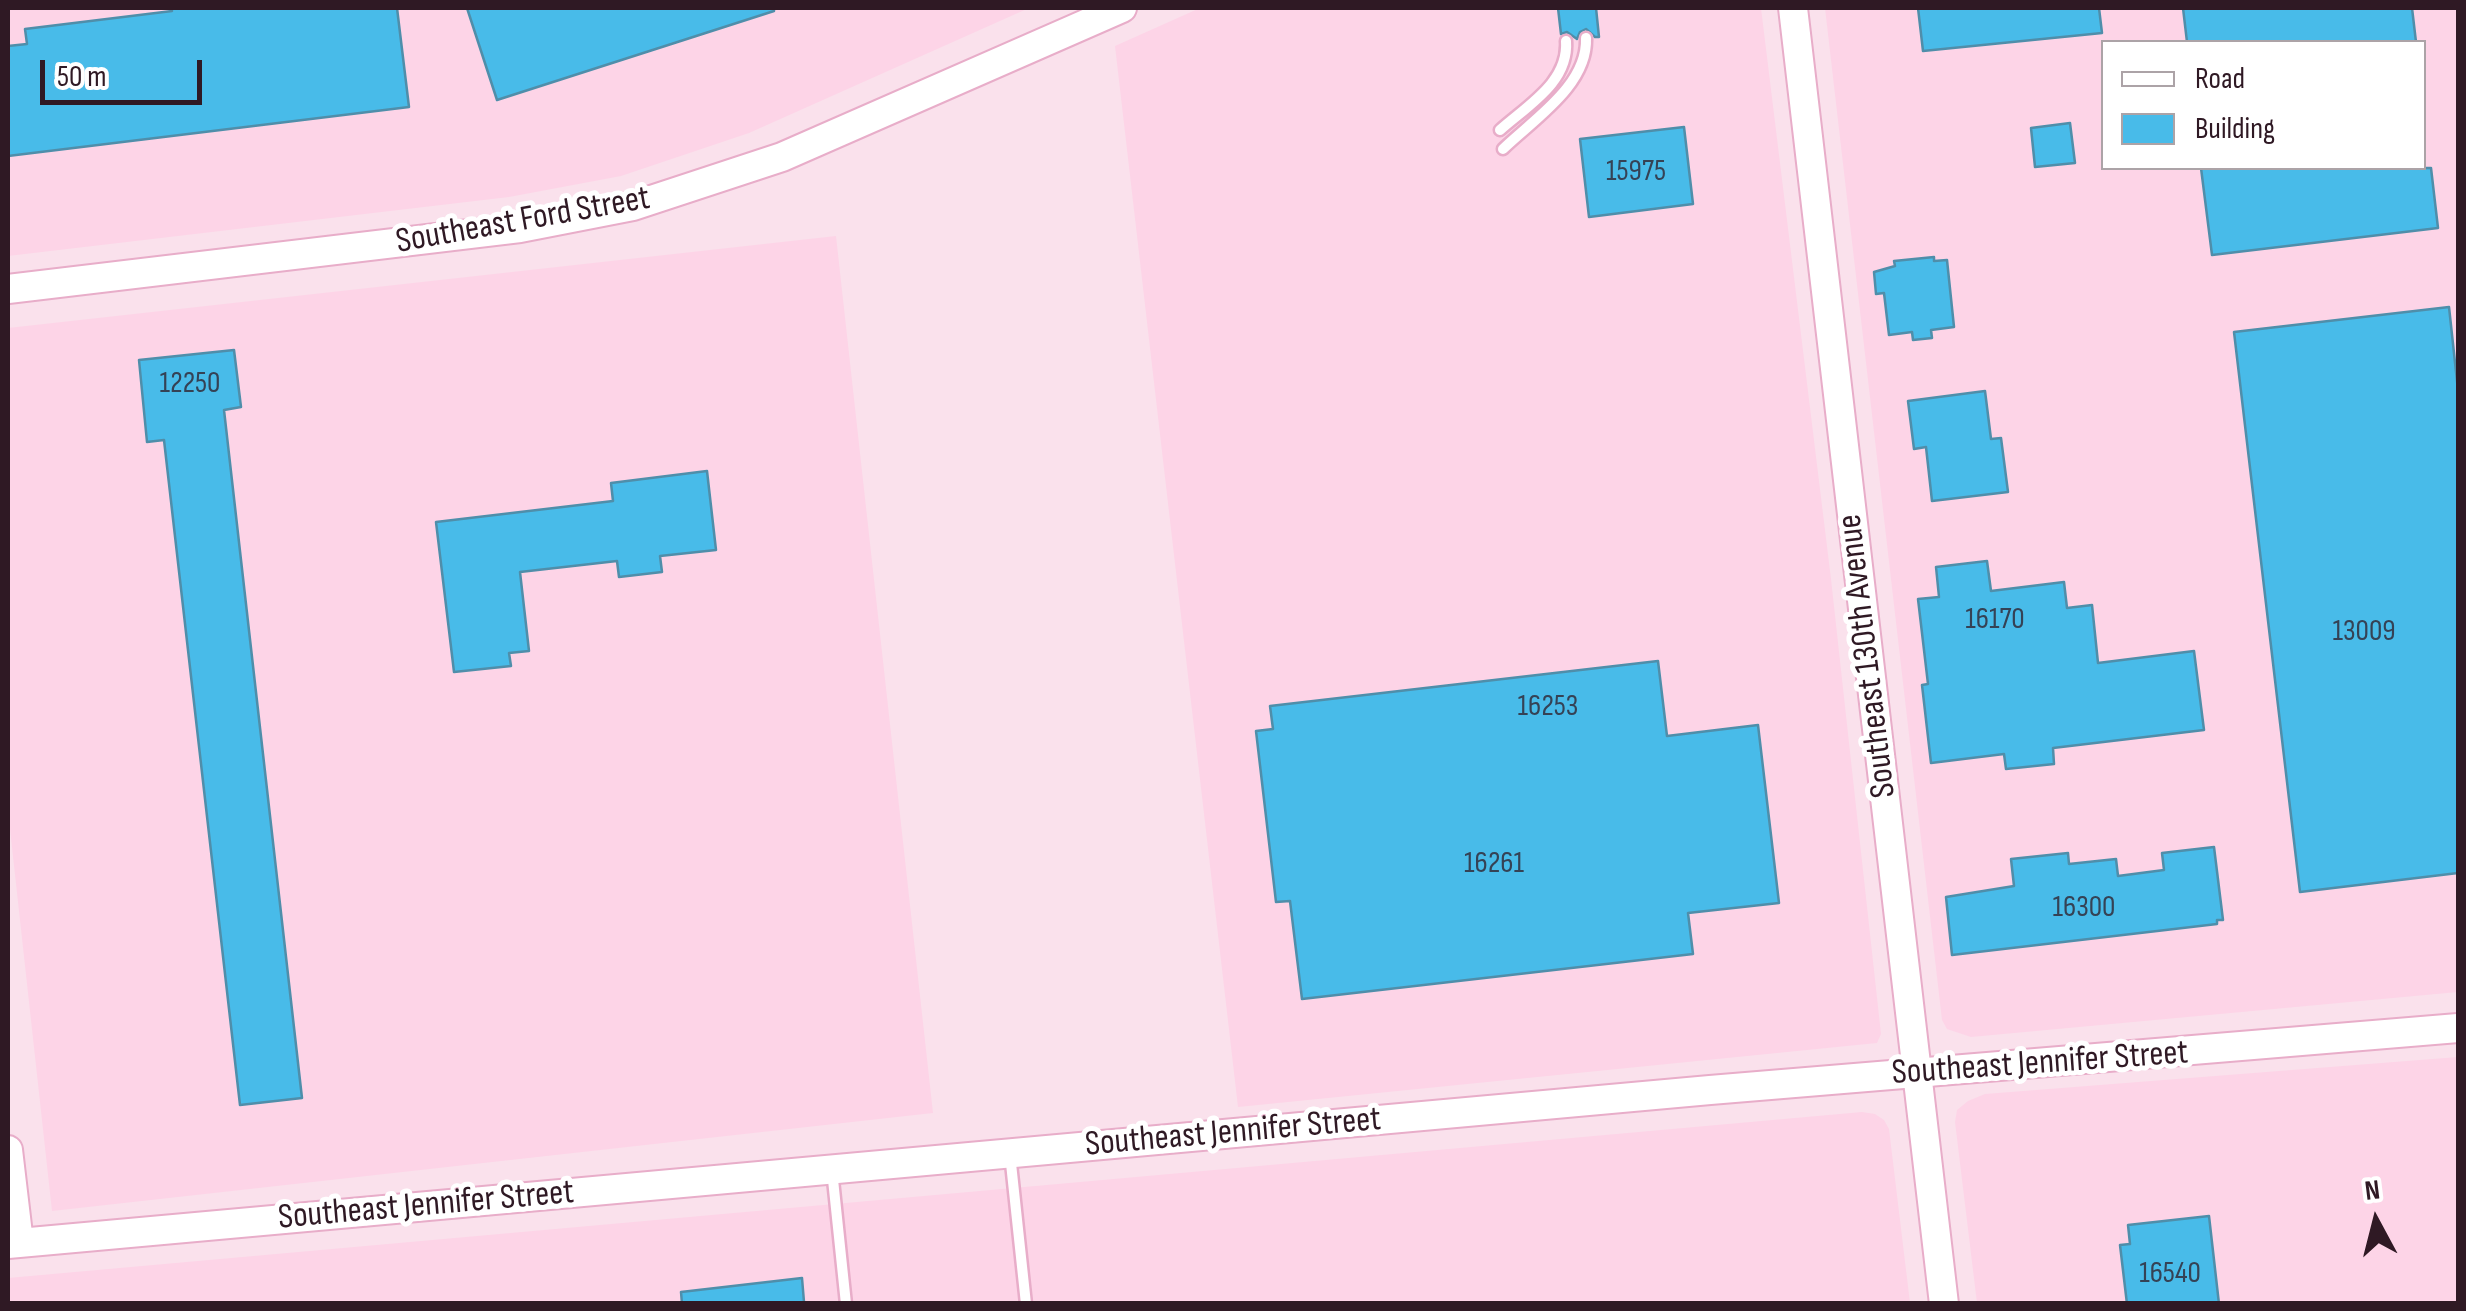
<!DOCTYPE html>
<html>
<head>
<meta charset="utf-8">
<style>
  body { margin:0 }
  #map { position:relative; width:2466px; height:1311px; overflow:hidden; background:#fae1ec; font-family:"Sofia Sans Condensed",sans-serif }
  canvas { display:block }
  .frame { position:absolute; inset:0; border:10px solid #2f1924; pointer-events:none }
  .legend { position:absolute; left:2101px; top:40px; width:325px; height:130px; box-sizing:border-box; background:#fff; border:2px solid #aca3a7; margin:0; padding:12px 18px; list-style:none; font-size:30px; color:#2f1924 }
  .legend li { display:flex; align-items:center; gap:20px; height:50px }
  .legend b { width:50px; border:2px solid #aca3a7 }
  .north { position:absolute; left:2326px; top:1171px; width:100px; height:100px; -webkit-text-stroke:8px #fff; paint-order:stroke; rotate:353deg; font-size:28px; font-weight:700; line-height:40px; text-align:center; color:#2f1924 }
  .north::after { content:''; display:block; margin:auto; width:35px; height:45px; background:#2f1924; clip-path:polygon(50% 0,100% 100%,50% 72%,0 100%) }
  .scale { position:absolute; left:40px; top:60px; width:162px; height:45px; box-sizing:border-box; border:5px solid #2f1924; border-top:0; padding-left:12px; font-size:30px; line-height:35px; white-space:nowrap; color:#2f1924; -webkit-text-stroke:8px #fff; paint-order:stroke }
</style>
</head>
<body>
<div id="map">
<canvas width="2466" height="1311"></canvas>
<div class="frame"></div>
<ul class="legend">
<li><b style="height:12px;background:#fff"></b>Road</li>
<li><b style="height:28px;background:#48bbe9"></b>Building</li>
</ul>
<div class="north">N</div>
<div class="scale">50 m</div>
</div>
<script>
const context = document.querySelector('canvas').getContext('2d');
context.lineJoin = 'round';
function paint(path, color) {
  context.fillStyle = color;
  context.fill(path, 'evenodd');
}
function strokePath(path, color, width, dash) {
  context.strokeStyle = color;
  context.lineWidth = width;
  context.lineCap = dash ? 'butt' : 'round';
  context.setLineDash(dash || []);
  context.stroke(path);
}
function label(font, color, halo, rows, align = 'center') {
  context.font = font + ' "Sofia Sans Condensed",sans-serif';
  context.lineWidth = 10;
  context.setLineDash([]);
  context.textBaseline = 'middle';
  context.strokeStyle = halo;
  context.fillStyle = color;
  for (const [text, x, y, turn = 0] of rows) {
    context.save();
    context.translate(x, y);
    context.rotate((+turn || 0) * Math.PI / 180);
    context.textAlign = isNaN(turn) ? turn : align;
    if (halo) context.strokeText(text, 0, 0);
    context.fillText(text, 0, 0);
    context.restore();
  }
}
const built = new Path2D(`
  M8 8H1029L749 133 621 176 509 197 8 256Z
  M1200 8H1761L1831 579 1881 1034 1877 1043 1238 1107 1115 46Z
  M1825 8H2458V992L1971 1037 1947 1029 1942 1020ZM2104 42H2424V168H2104Z
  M836 236 933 1113 52 1211 8 811V328Z
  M2458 1057V1303H1977L1955 1122 1957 1110 1968 1101 1985 1094Z
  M1862 1112 1875 1114 1884 1120 1889 1129 1910 1303 8 1304V1278Z`);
const building = new Path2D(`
  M171 8H397L409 107 8 156V46L27 44 25 29 172 11Z
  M467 8H774V11L497 100Z
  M1558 8H1596L1599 37H1595L1586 29 1580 32 1577 39 1567 32 1561 34Z
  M1918 8H2099L2102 33 1923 51Z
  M2183 8H2412L2416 42H2187Z
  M2070 123 2075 163 2035 167 2031 128Z
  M1684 127 1693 204 1589 217 1580 139Z
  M2201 168H2431L2438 228 2212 255Z
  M1934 257V261L1947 260 1954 327 1931 330 1932 338 1913 340 1912 332 1889 335 1884 293 1876 294 1874 272 1895 266 1894 261Z
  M2449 307 2458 390V873L2300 892 2234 332Z
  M234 350 241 407 224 410 302 1098 240 1105 164 440 147 442 139 360Z
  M1985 391 1991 439 2001 438 2008 492 1932 501 1926 447 1914 449 1908 401Z
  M707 471 716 550 660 556 662 572 619 577 617 561 520 572 529 651 509 653 511 666 454 672 436 522 613 501 611 483Z
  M1987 561 1991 591 2064 582 2067 608 2092 605 2098 663 2194 651 2204 730 2053 748 2054 764 2006 769 2004 754 1931 763 1922 685 1928 684 1918 599 1939 597 1936 567Z
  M1658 661 1667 736 1758 725 1779 903 1688 913 1693 954 1302 999 1290 901 1276 902 1256 731 1273 729 1270 706Z
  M2214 847 2223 920H2217V924L1952 955 1946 897 2014 886 2011 859 2068 853 2069 864 2116 859 2118 876 2164 870 2162 853Z
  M2209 1216 2219 1304H2127L2120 1245 2130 1244 2128 1225Z
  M802 1278 804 1302 801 1304H682L681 1292Z`);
const lane = new Path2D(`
  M1500 130C1528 105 1569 82 1566 41
  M1503 149C1534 119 1588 85 1586 38
  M1010 1154 1026 1304
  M832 1170 846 1304`);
const secondary = new Path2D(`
  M1793 8 1944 1304
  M8 289 520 228 633 206 782 157 1122 8
  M8 1150 19 1243
  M8 1244 1710 1090 2458 1028`);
const numberNames = [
  ["15975",1636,172],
  ["12250",190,384],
  ["16170",1995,620],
  ["13009",2364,632],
  ["16253",1548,707],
  ["16261",1494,864],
  ["16300",2084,908],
  ["16540",2170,1274]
];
const streetNames = [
  ["Southeast Ford Street",523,221,-10],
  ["Southeast 130th Avenue",1868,656,-97],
  ["Southeast Jennifer Street",2040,1064,-4],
  ["Southeast Jennifer Street",1233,1133,-5],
  ["Southeast Jennifer Street",426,1206,-5]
];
paint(built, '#fdd4e7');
paint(building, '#48bbe9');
strokePath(building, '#4f8eaa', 2.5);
strokePath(lane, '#e8adc9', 15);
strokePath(secondary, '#e8adc9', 32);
strokePath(lane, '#fff', 10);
strokePath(secondary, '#fff', 28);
label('30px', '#354255', null, numberNames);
label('35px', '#2f1924', '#fff', streetNames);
</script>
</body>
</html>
